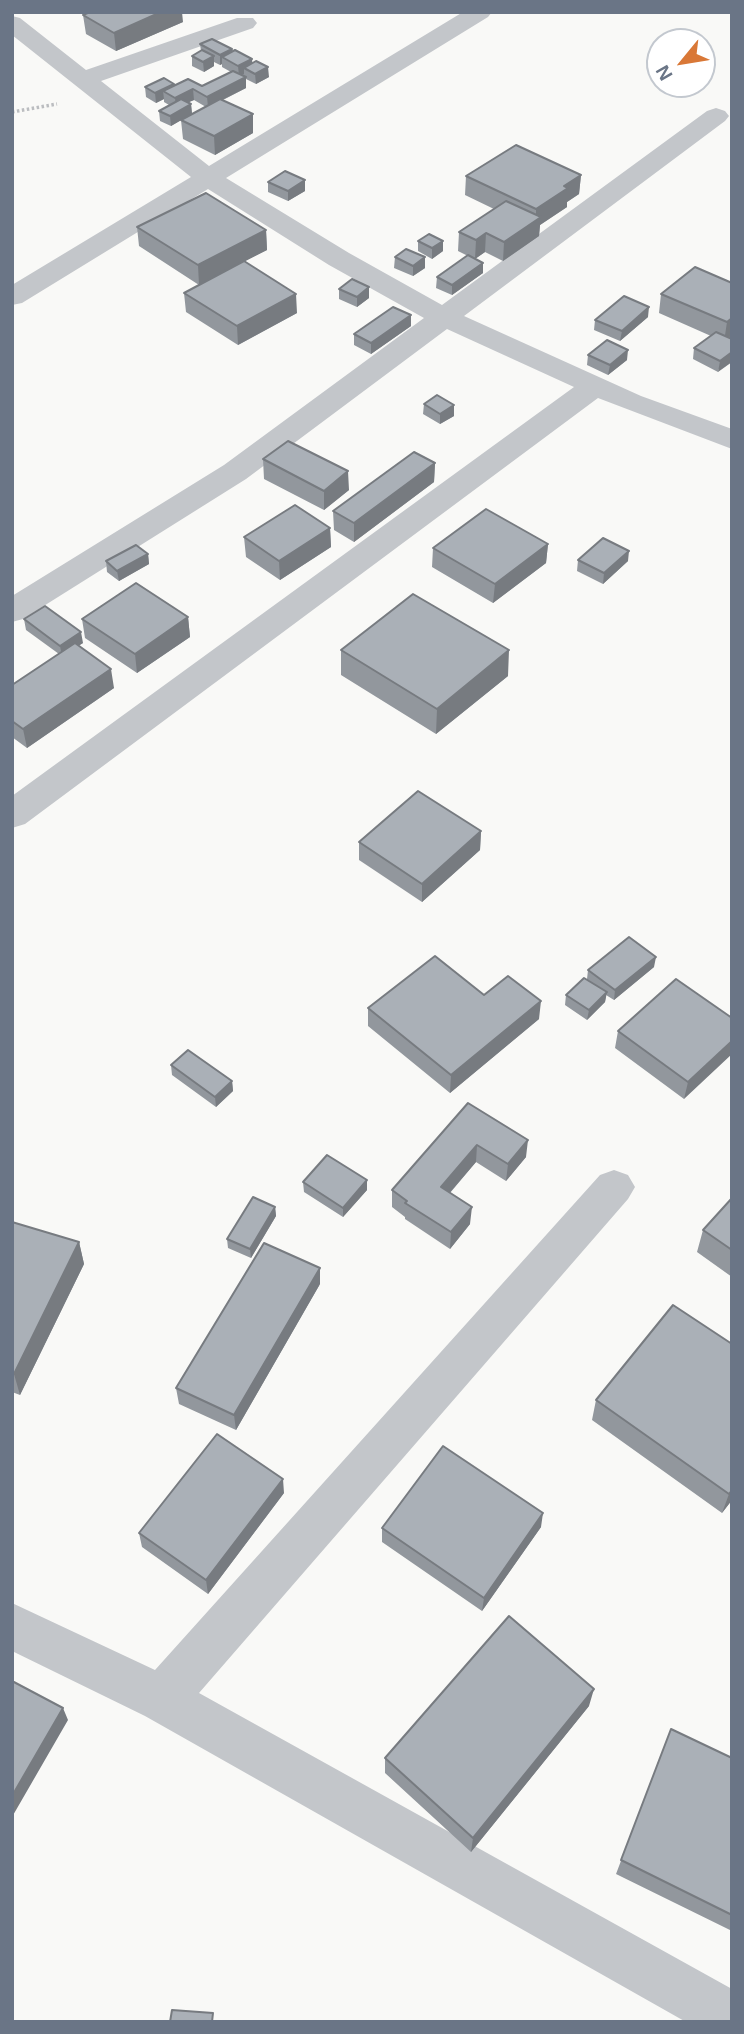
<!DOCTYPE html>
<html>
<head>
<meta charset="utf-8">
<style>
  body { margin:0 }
  #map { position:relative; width:744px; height:2034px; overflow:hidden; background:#f9f9f7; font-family:Arial,sans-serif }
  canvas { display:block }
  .frame { position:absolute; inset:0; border:14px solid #6a7586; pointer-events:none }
  .north { position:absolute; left:646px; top:28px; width:70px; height:70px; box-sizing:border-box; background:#fff; border:2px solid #c3c8cf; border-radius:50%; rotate:240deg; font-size:19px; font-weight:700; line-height:28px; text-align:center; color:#6a7586 }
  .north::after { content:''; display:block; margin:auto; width:24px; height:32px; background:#d97837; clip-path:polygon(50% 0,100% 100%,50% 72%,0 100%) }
</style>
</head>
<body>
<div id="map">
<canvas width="744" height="2034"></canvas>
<div class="frame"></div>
<div class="north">N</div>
</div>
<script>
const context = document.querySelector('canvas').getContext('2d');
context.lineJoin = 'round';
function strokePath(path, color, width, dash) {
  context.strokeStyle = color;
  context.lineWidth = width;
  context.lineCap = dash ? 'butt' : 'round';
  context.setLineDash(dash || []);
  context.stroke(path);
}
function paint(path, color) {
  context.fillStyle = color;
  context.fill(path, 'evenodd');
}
const path = new Path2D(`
  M12 112 57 104`);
const minor = new Path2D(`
  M463 12H492L488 17 226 178 349 253 442 305 707 111 716 108 725 111 729 116 725 121 464 316 641 396 732 429V449L598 398 25 824 12 828V796L574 387 447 329 246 479 23 619 12 622V596L224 465 424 318 329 265 208 189 22 303 12 305V285L191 177 12 35V16L20 18 86 70 237 18H253L257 23 253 28 101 81 209 166Z
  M614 1170 628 1175 635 1187 628 1199 199 1693 732 1989V2022H686L145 1716 12 1651V1603L155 1670 600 1175Z`);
const wall = new Path2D(`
  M83 15 183 22 116 51 86 34Z
  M200 44 232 49V52L252 59V63L269 77 256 84 246 79V88L223 100 253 114V133L215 155 183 139 181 120 171 126 160 121 159 111 169 105 164 102V99L156 103 146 97 145 87 174 84V86H202L231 72 222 67V64L220 65 214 62V66L204 72 192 66V56L201 51ZM194 100 206 107 192 114 191 104 188 102Z
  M581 175 579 194 567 202V207L540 225 539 236 503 261 485 252 475 259 483 263V273L452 295 436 288 437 277 468 256 458 251 459 232 494 209 465 195 466 176Z
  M305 180V191L288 201 268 192V182Z
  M137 227 266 230 267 250 244 261 297 313 238 345 186 312 184 293 199 285 139 246Z
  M418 241 443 251 432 259 418 251Z
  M395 257 425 268 413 276 394 268Z
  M732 283V335L728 338 718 372 693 359 694 348 711 336 659 313 661 294Z
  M369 287V298L357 307 339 299V289Z
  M411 315V326L371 354 354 345V334Z
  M648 317 620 341 594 330 595 320Z
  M588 355 627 360 608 375 587 365Z
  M424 404 454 416 440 424 423 414Z
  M263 459 349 490 324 510 264 479Z
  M435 463 434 482 354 542 334 530 333 511Z
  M330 528 331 547 280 580 246 557 244 537Z
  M548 544 546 563 493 603 432 567 433 548Z
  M148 554 149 564 119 581 107 572 106 561Z
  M578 560 628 561 603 584 577 571Z
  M188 617 190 637 137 673 85 638 82 619Z
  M24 619 83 643 78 646 114 688 27 748 12 737V685L59 654 26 630Z
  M341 650 508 676 436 734 341 675Z
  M481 831 480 850 422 902 359 860V842Z
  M654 967 614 1000 606 995 605 1002 587 1020 565 1005 566 995 587 979 588 970Z
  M484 995 539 1019 450 1093 368 1026V1008Z
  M732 1018 684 1099 615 1048 618 1031Z
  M171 1065 232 1081 233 1091 216 1107 172 1075Z
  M468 1103 526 1157 506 1181 476 1162 450 1193 470 1224 450 1249 405 1219V1217L392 1207V1190Z
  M367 1180V1190L343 1217 304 1192 303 1182Z
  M732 1198V1277L697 1252 703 1230Z
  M275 1207 276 1216 251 1258 228 1248 227 1239Z
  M12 1222 79 1242 84 1264 20 1395 12 1392Z
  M320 1284 236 1430 179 1404 176 1388Z
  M732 1344V1500L722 1513 592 1420 596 1400Z
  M284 1493 208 1594 142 1547 139 1533Z
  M541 1527 482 1611 382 1542V1528Z
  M589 1706 471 1852 385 1773V1758Z
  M671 1729 732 1758V1931L616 1874Z`);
const shadedWall = new Path2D(`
  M161 12H182L183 22 116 51 114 33Z
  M232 49 233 59 222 57V64L220 65V55Z
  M214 56V66L204 72 203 62Z
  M252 59 253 69 244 68V74L239 76 238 66Z
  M268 67 269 77 256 84 255 74Z
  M246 77V88L208 107 207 97Z
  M174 84 175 94 163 91 164 99 156 103 155 93Z
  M193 89 194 100 176 108 175 98Z
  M191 104 192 114 171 126 170 116Z
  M253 114V133L215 155 214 136Z
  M581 175 579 194 567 202V207L540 225 539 236 503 261 504 242 536 220V209L564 186Z
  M305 180V191L288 201V191Z
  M266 230 267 250 199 285 198 265Z
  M486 233 485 252 475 259 476 240Z
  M443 241V251L432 259V248Z
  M425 257V268L413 276V266Z
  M483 263V273L452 295V285Z
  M369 287V298L357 307V297Z
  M296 294 297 313 238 345 237 326Z
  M649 307 648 317 620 341 622 331Z
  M411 315V326L371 354V343Z
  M732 318V335L724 342 727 322Z
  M628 350 627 360 608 375 610 365Z
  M732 352V362L718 372 720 361Z
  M454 405V416L440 424V414Z
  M435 463 434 482 354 542V523Z
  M348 471 349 490 324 510V491Z
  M330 528 331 547 280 580 279 561Z
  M548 544 546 563 493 603 495 584Z
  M629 551 628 561 603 584 604 573Z
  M148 554 149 564 119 581 117 571Z
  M188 617 190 637 137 673 135 654Z
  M81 632 83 643 62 656 60 646Z
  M509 650 508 676 436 734 437 709Z
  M111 669 114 688 27 748 23 729Z
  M481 831 480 850 422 902V884Z
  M656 957 654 967 614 1000 615 990Z
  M607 992 605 1002 587 1020 589 1010Z
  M541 1001 539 1019 450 1093 451 1075Z
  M732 1041V1054L684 1099 688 1082Z
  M232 1081 233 1091 216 1107 215 1097Z
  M528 1140 526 1157 506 1181 508 1164Z
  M477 1145 476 1162 440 1204 441 1187Z
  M367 1180V1190L343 1217V1208Z
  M275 1207 276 1216 251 1258 250 1249Z
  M472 1207 470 1224 450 1249 451 1232Z
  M79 1242 84 1264 20 1395 14 1374Z
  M320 1268V1284L236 1430 234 1415Z
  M283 1479 284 1493 208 1594 206 1580Z
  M732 1490V1500L722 1513 729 1494Z
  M543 1513 541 1527 482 1611 484 1598Z
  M594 1689 589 1706 471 1852 473 1838Z
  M63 1708 68 1720 12 1817V1796Z`);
const building = new Path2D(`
  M90 12H161L114 33 83 15Z
  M212 39 232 49 220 55 200 44Z
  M202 50 214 56 203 62 192 56Z
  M235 50 252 59 238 66 222 57Z
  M256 61 268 67 255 74 244 68Z
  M233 71 246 77 207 97 193 89 175 98 163 91 188 79 202 86Z
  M164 78 174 84 155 93 145 87Z
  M181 99 191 104 170 116 159 111Z
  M220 99 253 114 214 136 181 120Z
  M516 145 581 175 564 186 568 188 536 209 466 176Z
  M285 171 305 180 288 191 268 182Z
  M206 193 266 230 198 265 137 227Z
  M506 201 541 217 504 242 486 233 476 240 459 232Z
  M429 234 443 241 432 248 418 241Z
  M406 249 425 257 413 266 395 257Z
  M468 255 483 263 452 285 437 277Z
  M244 261 296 294 237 326 184 293Z
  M695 267 732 283V318L727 322 661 294Z
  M352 279 369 287 357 297 339 289Z
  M624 296 649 307 622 331 595 320Z
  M393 307 411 315 371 343 354 334Z
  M716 332 732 339V352L720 361 694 348Z
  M607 340 628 350 610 365 588 355Z
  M437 395 454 405 440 414 424 404Z
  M288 441 348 471 324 491 263 459Z
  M414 452 435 463 354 523 333 511Z
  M295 505 330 528 279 561 244 537Z
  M486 509 548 544 495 584 433 548Z
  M603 538 629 551 604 573 578 560Z
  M136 545 148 554 117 571 106 561Z
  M136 583 188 617 135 654 82 619Z
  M413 594 509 650 437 709 341 650Z
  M45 606 81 632 60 646 24 619Z
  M75 643 111 669 23 729 12 721V685Z
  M418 791 481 831 422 884 359 842Z
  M629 937 656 957 615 990 588 970Z
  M435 956 484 995 508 976 541 1001 451 1075 368 1008Z
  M584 978 607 992 589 1010 566 995Z
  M676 979 732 1018V1041L688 1082 618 1031Z
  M188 1050 232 1081 215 1097 171 1065Z
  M468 1103 528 1140 508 1164 477 1145 441 1187 472 1207 451 1232 405 1203 407 1201 392 1190Z
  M327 1155 367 1180 343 1208 303 1182Z
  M253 1197 275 1207 250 1249 227 1239Z
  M732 1198V1250L703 1230Z
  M12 1222 79 1242 14 1374H12Z
  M264 1243 320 1268 234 1415 176 1388Z
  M673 1305 732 1344V1490L729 1494 596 1400Z
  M217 1434 283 1479 206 1580 139 1533Z
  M443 1446 543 1513 484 1598 382 1528Z
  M509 1616 594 1689 473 1838 385 1758Z
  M12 1681 63 1708 12 1796Z
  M671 1729 732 1758V1915L621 1860Z
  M172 2010 213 2013 212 2022H170Z`);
strokePath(path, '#bbbdc0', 3.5, [2.5, 2.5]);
paint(minor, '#c3c6ca');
paint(wall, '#92979d');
paint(shadedWall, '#777b80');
paint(building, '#aab0b7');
strokePath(building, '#777b80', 2);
</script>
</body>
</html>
